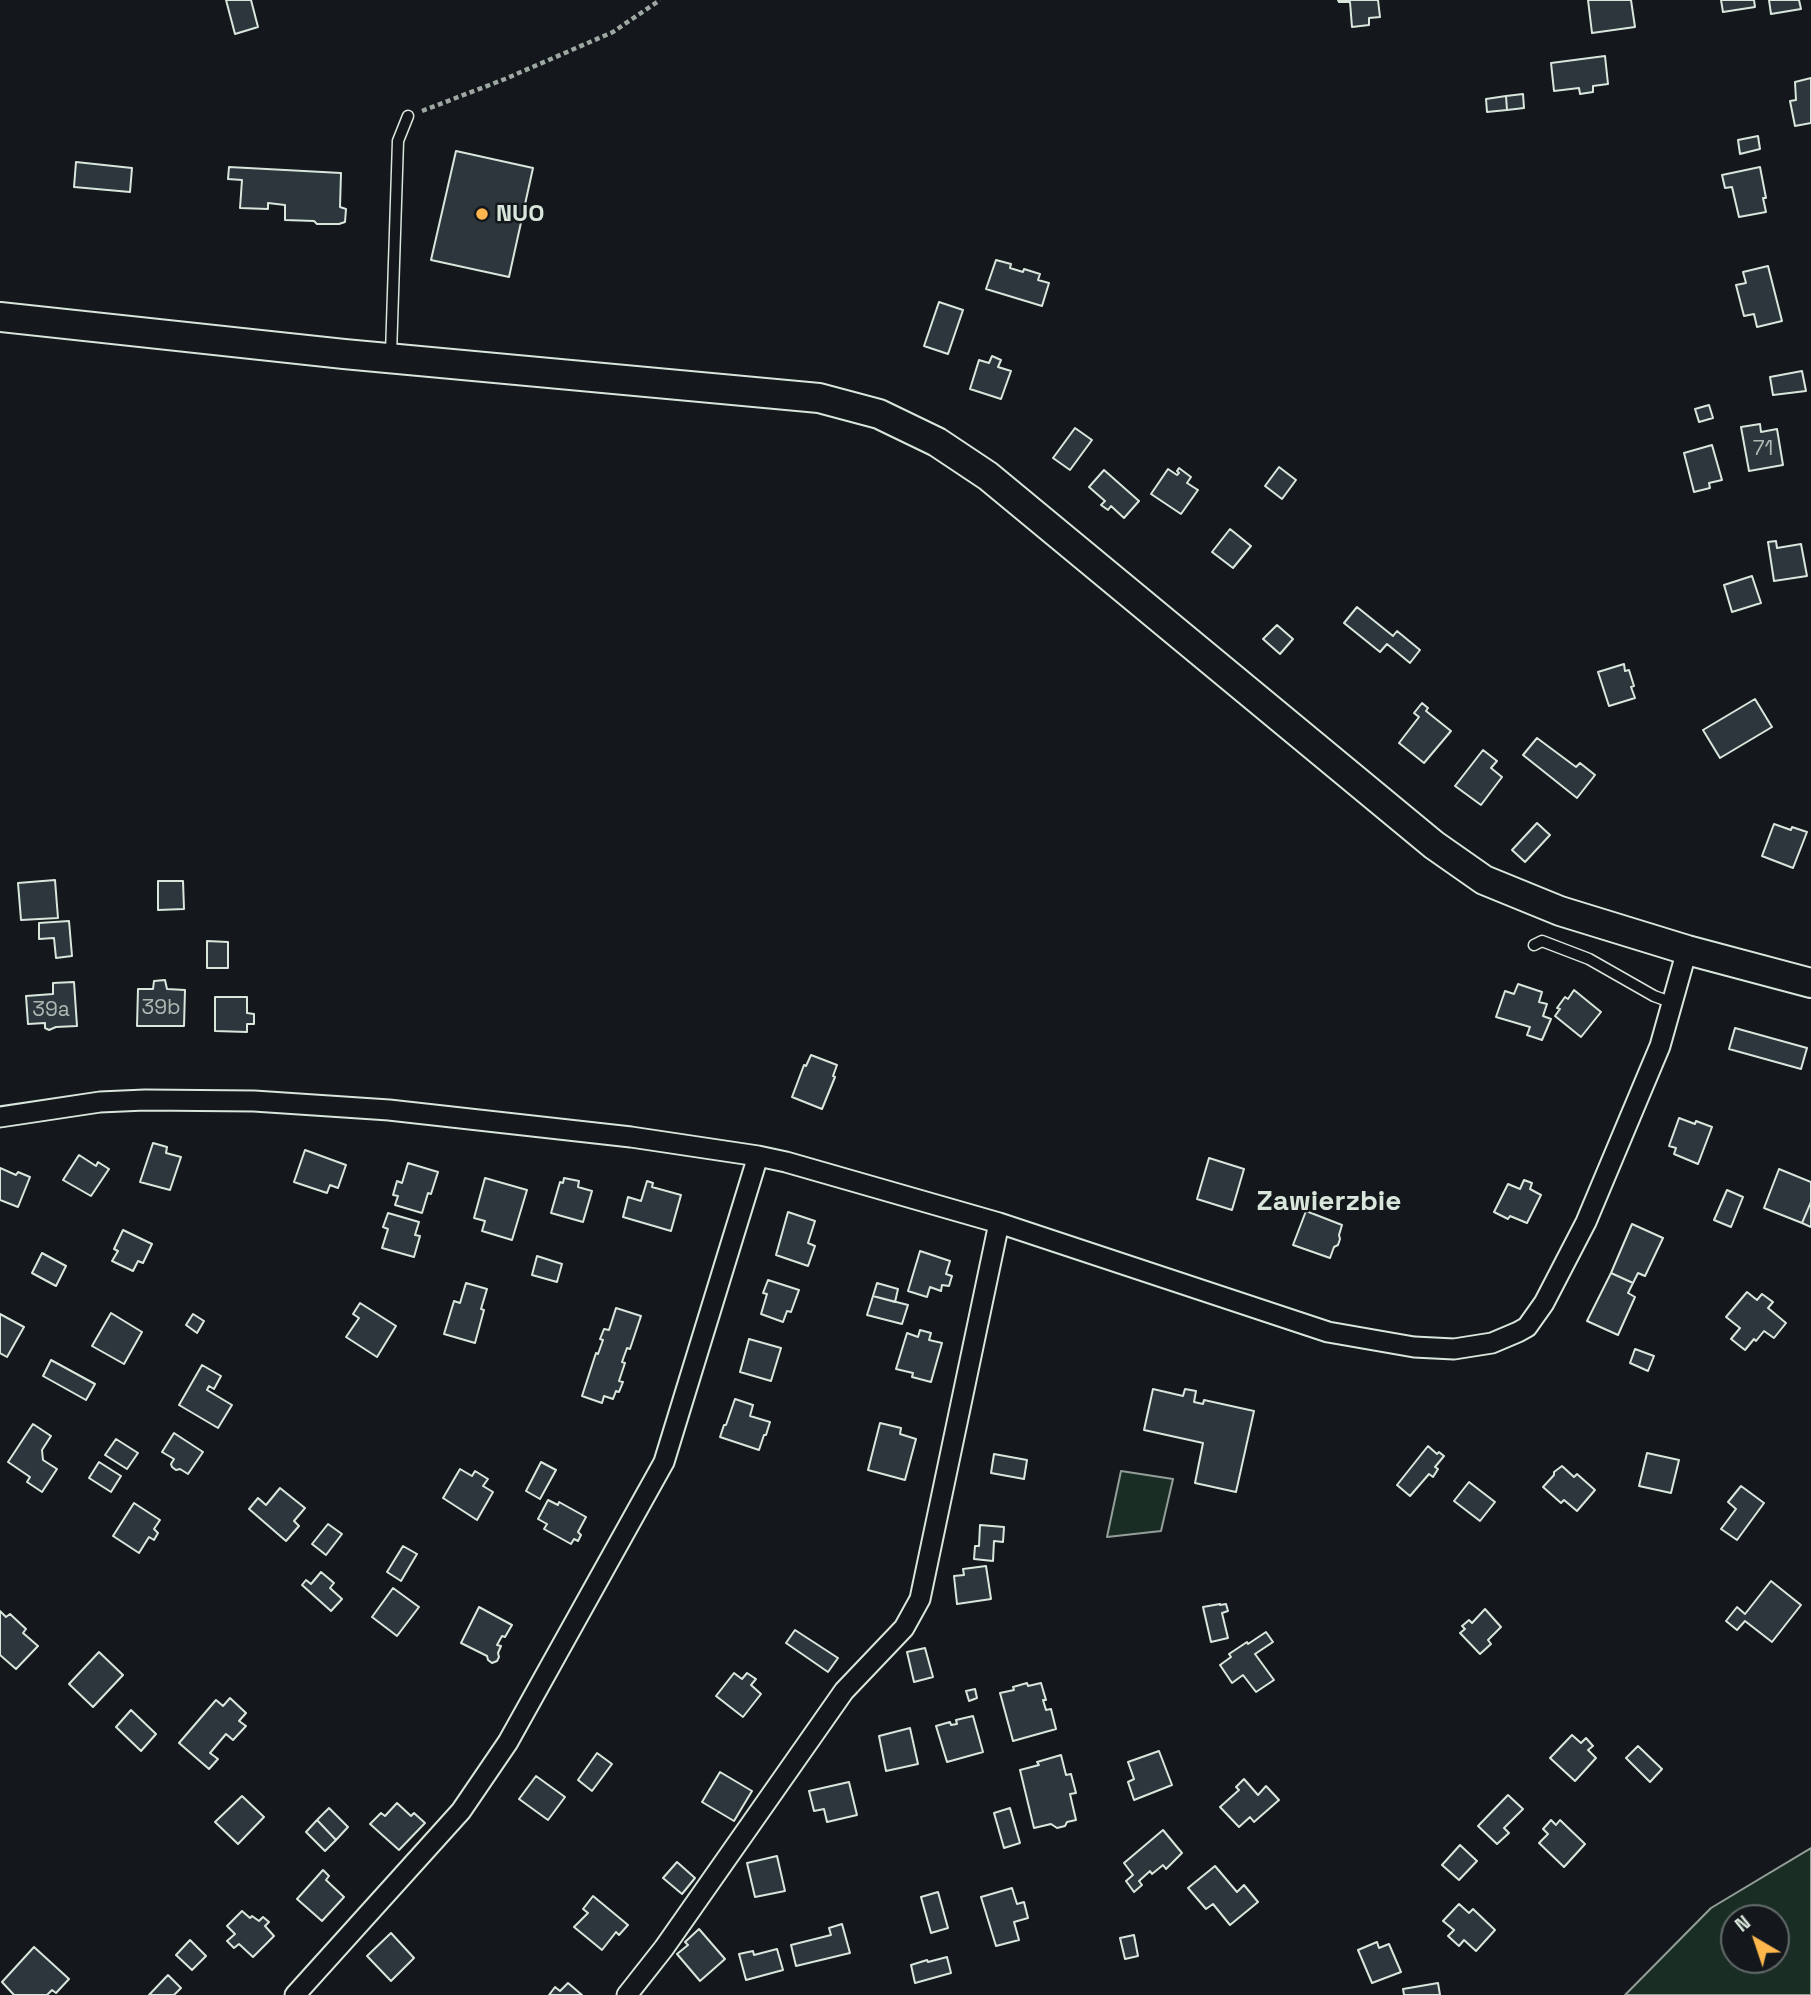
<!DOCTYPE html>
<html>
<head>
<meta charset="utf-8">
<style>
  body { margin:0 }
  #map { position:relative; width:1811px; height:1995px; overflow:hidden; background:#14181c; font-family:"Space Grotesk",sans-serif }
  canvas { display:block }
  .north { position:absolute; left:1720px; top:1904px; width:70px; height:70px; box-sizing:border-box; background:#14181c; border:2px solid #626a69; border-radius:50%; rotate:321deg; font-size:19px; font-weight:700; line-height:28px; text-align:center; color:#d8e6dc }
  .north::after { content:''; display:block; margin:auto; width:24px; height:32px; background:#ffb74d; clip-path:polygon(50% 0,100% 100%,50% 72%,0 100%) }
</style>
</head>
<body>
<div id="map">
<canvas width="1811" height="1995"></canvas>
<div class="north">N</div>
</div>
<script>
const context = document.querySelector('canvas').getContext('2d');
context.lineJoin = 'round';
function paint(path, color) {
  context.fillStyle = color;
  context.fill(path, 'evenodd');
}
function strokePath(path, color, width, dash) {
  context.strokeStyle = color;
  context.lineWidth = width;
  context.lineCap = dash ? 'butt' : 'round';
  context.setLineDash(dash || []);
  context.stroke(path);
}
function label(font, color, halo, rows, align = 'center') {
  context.font = font + ' "Space Grotesk",sans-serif';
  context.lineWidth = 5;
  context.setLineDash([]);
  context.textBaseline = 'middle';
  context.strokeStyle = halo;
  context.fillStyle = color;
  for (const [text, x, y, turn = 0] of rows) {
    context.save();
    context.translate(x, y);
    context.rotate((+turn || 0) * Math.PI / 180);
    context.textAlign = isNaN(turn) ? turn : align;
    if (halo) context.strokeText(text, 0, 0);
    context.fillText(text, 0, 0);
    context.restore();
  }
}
const green = new Path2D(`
  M1121 1471 1173 1479 1161 1531 1107 1537Z
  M1811 1848V1995H1625L1711 1908ZM1776 1918V1960H1734V1918Z`);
const building = new Path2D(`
  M226 0H251L258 27 235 34Z
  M1338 0H1378L1380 17 1369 18V25L1352 27 1350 2H1339Z
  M1588 0H1631L1635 27 1592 33Z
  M1721 0H1754L1755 7 1723 12Z
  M1769 0H1799L1801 9 1771 14Z
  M1605 56 1608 84 1593 86V92L1580 94 1579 88 1554 91 1551 63Z
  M1811 78V123L1795 126 1790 101 1796 100 1795 82Z
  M1523 94 1524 108 1507 110 1506 96Z
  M1506 96 1507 110 1487 112 1486 99Z
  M1758 136 1760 149 1740 154 1738 140Z
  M456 151 533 168 509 277 431 260Z
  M76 162 132 168 130 192 74 187Z
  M229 167 341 173 340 207 346 209 345 222 339 224H317L314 221 285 220V205L268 203V209L240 208 242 180 228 179Z
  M1760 167 1766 198H1763L1766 212 1739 217 1732 187 1725 188 1722 175Z
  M996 260 1011 264 1010 268 1023 272 1024 269 1040 274 1038 280 1049 283 1042 306 986 289Z
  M1768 266 1782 321 1757 327 1754 314 1744 316 1736 285 1746 283 1743 272Z
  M939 302 963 310 948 354 924 346Z
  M992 356 1001 360 998 367 1011 371 1001 399 970 389 979 360 989 363Z
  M1802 371 1806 391 1773 395 1770 377Z
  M1709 405 1713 418 1699 422 1695 409Z
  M1760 424 1761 432 1777 429 1783 465 1749 471 1741 427Z
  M1075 428 1092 440 1070 470 1053 458Z
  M1712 445 1722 480 1709 483 1710 488 1694 492 1684 453Z
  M1279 467 1296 480 1282 499 1265 486Z
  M1179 468 1191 477 1187 483 1198 490 1181 514 1151 494 1168 469 1177 475 1179 473 1177 471Z
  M1104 470 1139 501 1124 518 1111 506 1108 510 1101 505 1105 501 1089 487Z
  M1230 529 1251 546 1233 568 1212 552Z
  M1776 541 1777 548 1801 544 1807 576 1774 581 1768 542Z
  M1752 576 1761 603 1732 612 1724 585Z
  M1357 607 1393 636 1397 631 1420 650 1410 663 1387 644 1380 652 1344 623Z
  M1277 625 1293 639 1280 654 1263 639Z
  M1624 664 1625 671 1629 670 1634 686 1631 687 1635 698 1609 706 1598 672Z
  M1755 699 1772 727 1720 758 1703 730Z
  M1422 703 1428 708 1426 711 1451 731 1424 763 1399 743 1419 717 1414 713Z
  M1537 738 1576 767 1580 763 1595 775 1577 798 1523 755Z
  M1483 750 1497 761 1491 768 1502 777 1481 805 1455 786Z
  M1537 823 1550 835 1525 862 1512 850Z
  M1774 824 1791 830 1792 827 1807 832 1793 868 1762 856Z
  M55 880 58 918 21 920 18 883Z
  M158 881H183L184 909 158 910Z
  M69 921 72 956 56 958 54 938 39 939V923Z
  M207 941 228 942V968H207Z
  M165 980 167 989 185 990 184 1026H137L138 989H153L154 981Z
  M74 982 77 1026 56 1027 49 1030 45 1028V1023L28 1024 26 996 53 994V983Z
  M1518 984 1542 992 1539 1002 1547 1004 1543 1016 1551 1019 1542 1040 1527 1035 1530 1027 1496 1017 1505 991 1514 994Z
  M1574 990 1601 1012 1581 1037 1555 1016 1560 1009 1557 1008 1565 997 1568 999Z
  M215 997H247V1013L254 1014V1024H247V1032L215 1031Z
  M1735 1028 1807 1048 1801 1069 1729 1049Z
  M811 1055 837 1065 833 1076 835 1077 822 1109 792 1097 804 1065 806 1066Z
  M1679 1118 1695 1124 1696 1121 1712 1127 1698 1164 1674 1154 1676 1148 1669 1146Z
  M153 1143 167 1147 166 1153 181 1157 170 1190 140 1182Z
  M305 1150 346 1165 338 1188 330 1185 327 1193 294 1182Z
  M79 1155 96 1166 98 1162 109 1169 91 1196 63 1180Z
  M1209 1158 1244 1169 1232 1210 1197 1199Z
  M408 1163 438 1172 431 1194 428 1193 422 1213 395 1205 398 1196 393 1195 397 1181 402 1183Z
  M0 1168 16 1175 18 1172 30 1177 18 1207 0 1200Z
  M1779 1169 1811 1182V1202L1802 1223 1764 1208Z
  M485 1178 527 1190 512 1240 482 1231 485 1221 474 1218Z
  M564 1178 579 1181 578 1187 592 1191 583 1222 551 1213 560 1182 563 1183Z
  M1524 1180 1532 1183 1530 1189 1541 1195 1527 1223 1510 1216 1508 1219 1494 1212 1508 1184 1520 1189Z
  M647 1181 653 1183 652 1187 681 1195 671 1231 623 1217 628 1197 641 1201Z
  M1727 1190 1743 1197 1731 1227 1714 1220Z
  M1811 1202V1227L1802 1223Z
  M1306 1211 1342 1225 1339 1235 1340 1239 1338 1245 1334 1247 1330 1258 1293 1245Z
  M788 1212 815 1221 808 1243 815 1246 808 1266 776 1255Z
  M388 1213 419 1222 415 1235 420 1236 414 1257 382 1248 388 1229 383 1227Z
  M1632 1224 1663 1238 1645 1276 1638 1273 1633 1283 1611 1273Z
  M123 1230 152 1244 143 1263 138 1261 133 1271 112 1261 118 1251 114 1249Z
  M920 1251 950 1261 946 1274 952 1276 949 1286 942 1285 941 1291 930 1287 927 1297 908 1291Z
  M42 1253 66 1266 56 1286 32 1273Z
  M537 1256 562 1264 557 1282 532 1275Z
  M1611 1273 1633 1283 1628 1293 1635 1297 1618 1335 1587 1321Z
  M768 1280 799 1290 791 1312 787 1311 783 1322 761 1314 767 1294 763 1293Z
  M466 1283 487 1289 481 1309 484 1310 475 1343 444 1334 454 1301 460 1303Z
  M877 1283 898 1289 895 1302 873 1296Z
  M1747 1292 1757 1300 1762 1294 1773 1302 1768 1308 1786 1323 1774 1338 1764 1331 1756 1341 1754 1339 1745 1350 1731 1339 1740 1328 1726 1317Z
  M873 1296 908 1305 902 1324 867 1315Z
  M360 1303 396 1326 377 1357 346 1337 359 1318 353 1314Z
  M616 1308 641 1316 630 1349 627 1348 622 1362 625 1363 619 1381 623 1382 619 1392 616 1391 613 1399 604 1396 602 1403 582 1396 596 1353 598 1354 603 1340 600 1339 604 1329 609 1330Z
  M111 1313 142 1332 124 1364 92 1346Z
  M0 1314 24 1327 7 1357 0 1353Z
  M193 1314 204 1321 197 1333 186 1325Z
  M920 1330 931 1333 929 1340 942 1343 931 1382 912 1377 913 1373 896 1369 907 1333 918 1337Z
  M749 1339 781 1348 771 1381 740 1372Z
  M1635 1349 1654 1356 1648 1371 1630 1363Z
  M51 1360 95 1384 86 1400 43 1376Z
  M202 1365 221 1376 214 1389 209 1386 207 1390 232 1405 218 1428 179 1405Z
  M1153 1389 1183 1396 1185 1389 1196 1391 1194 1402 1203 1404 1204 1400 1254 1411 1236 1492 1195 1483 1203 1443 1144 1430Z
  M735 1399 753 1405 750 1416 770 1422 766 1435H764L759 1450 720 1437 724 1425H726Z
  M880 1423 901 1428 900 1434 916 1439 905 1480 868 1470Z
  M33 1424 51 1436 42 1450 43 1460 57 1469 42 1492 27 1482 30 1477 8 1462Z
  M174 1433 203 1452 188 1474 180 1469 176 1470 172 1467 171 1464 174 1459 162 1452Z
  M116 1439 138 1453 127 1469 105 1455Z
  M1428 1446 1437 1454 1439 1452 1444 1456 1435 1467 1438 1469 1433 1477 1429 1474 1410 1496 1397 1485Z
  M1647 1453 1679 1460 1671 1493 1639 1486Z
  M994 1454 1027 1460 1024 1479 991 1473Z
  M99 1462 121 1476 111 1492 89 1478Z
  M541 1462 556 1470 540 1499 526 1491Z
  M1562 1466 1574 1477 1577 1474 1595 1490 1577 1511 1564 1500 1561 1503 1543 1487 1554 1475V1472Z
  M460 1469 472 1476 475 1471 488 1479 483 1486 493 1492 477 1520 443 1498Z
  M1469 1482 1495 1502 1480 1521 1454 1501Z
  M1741 1486 1764 1503 1737 1540 1721 1529 1736 1509 1728 1502Z
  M280 1488 305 1508 294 1521 299 1526 286 1541 249 1509 258 1498 266 1505Z
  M548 1500 558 1505 559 1502 586 1517 578 1532 581 1535 578 1541 574 1539 571 1544 544 1529 547 1524 538 1519Z
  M134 1503 160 1520 154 1529 158 1533 154 1540 149 1537 139 1553 113 1536Z
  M328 1524 342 1534 326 1555 312 1544Z
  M980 1525 1004 1527 1003 1542 994 1541 993 1561 974 1559 975 1546H979Z
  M403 1546 417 1554 401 1581 387 1572Z
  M986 1566 991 1599 957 1604 954 1576 964 1575 963 1569Z
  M321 1572 334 1583 330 1588 342 1599 331 1611 302 1585 306 1580 311 1584Z
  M1771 1581 1801 1605 1772 1642 1745 1621 1737 1630 1726 1621 1737 1607 1745 1614Z
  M393 1588 419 1607 397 1636 372 1617Z
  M1220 1604V1605L1226 1604 1228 1611 1222 1613 1228 1638 1211 1642 1203 1607Z
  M479 1607 512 1625 505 1637 502 1636 497 1645 501 1646 498 1653 499 1657 497 1661 492 1663 488 1660 487 1656 461 1643Z
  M1485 1609 1501 1627 1488 1640 1491 1644 1480 1654 1460 1633 1465 1629 1462 1626 1469 1620 1472 1623Z
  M0 1611 6 1617 10 1614 26 1629 23 1633 38 1646 16 1669 0 1655Z
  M795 1630 838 1658 828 1672 786 1643Z
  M1266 1632 1273 1642 1255 1654 1274 1680 1256 1692 1243 1675 1232 1683 1220 1665 1231 1657 1229 1654 1247 1642 1248 1644Z
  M925 1648 933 1677 914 1682 907 1652Z
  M99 1652 123 1675 93 1707 69 1684Z
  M734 1673 742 1679 747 1673 756 1679 751 1685 761 1694 743 1717 716 1696Z
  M1027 1683 1028 1686 1041 1683 1046 1700H1043L1046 1710 1051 1709 1056 1729 1013 1741 1000 1693 1014 1690 1013 1687Z
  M975 1689 977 1698 969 1701 966 1691Z
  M230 1698 246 1713 239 1721 246 1726 233 1740 226 1734 210 1753 218 1759 209 1769 179 1743 216 1700 223 1706Z
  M131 1710 156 1734 141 1751 116 1727Z
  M973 1716 983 1752 947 1762 936 1726 950 1722 951 1725 957 1724 956 1720Z
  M910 1728 918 1764 886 1771 879 1736Z
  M1572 1735 1581 1743 1586 1738 1593 1746 1588 1750 1596 1758 1575 1781 1550 1758Z
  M1638 1746 1662 1769 1650 1782 1626 1758Z
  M1159 1751 1172 1785 1134 1800 1128 1782 1134 1779 1128 1762Z
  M597 1753 612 1764 592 1791 578 1780Z
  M1061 1755 1066 1775 1071 1774 1076 1793 1070 1794 1076 1820 1067 1822 1065 1826 1057 1828 1051 1824 1034 1828 1020 1770 1039 1765 1037 1762Z
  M720 1772 752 1791 734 1821 702 1802Z
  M536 1776 565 1797 548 1820 519 1799Z
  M1244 1779 1258 1795 1266 1786 1279 1800 1254 1822 1250 1817 1239 1827 1220 1807 1239 1790 1236 1787Z
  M849 1782 857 1815 827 1822 824 1809 814 1811 809 1791Z
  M1508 1795 1523 1809 1504 1828 1509 1833 1497 1844 1478 1826Z
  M242 1796 264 1817 238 1844 215 1822Z
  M397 1803 411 1816 414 1813 425 1823 399 1850 370 1824 381 1813 385 1816Z
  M329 1808 348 1827 336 1840 317 1820Z
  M1010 1808 1020 1843 1004 1848 994 1813Z
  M317 1820 336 1840 325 1851 306 1832Z
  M1551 1820 1556 1825 1560 1820 1585 1844 1564 1867 1539 1843 1548 1834 1543 1829Z
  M1163 1830 1182 1853 1166 1869 1163 1865 1152 1874 1150 1871 1139 1881 1142 1885 1134 1892 1126 1881 1133 1875 1124 1863Z
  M1460 1845 1477 1861 1459 1880 1442 1865Z
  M777 1856 785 1891 755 1897 747 1863Z
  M677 1862 695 1878 682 1894 663 1878Z
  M1215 1866 1237 1892 1244 1885 1258 1902 1230 1925 1213 1904 1206 1909 1188 1888Z
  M323 1870 329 1876 326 1880 344 1897 322 1921 297 1899Z
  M1012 1888 1017 1904 1024 1902 1028 1918 1014 1922 1019 1940 996 1946 981 1897Z
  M938 1892 948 1928 931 1933 921 1897Z
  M593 1896 628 1925 619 1935 616 1932 602 1950 574 1927 588 1913 583 1909Z
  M1459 1904 1469 1913 1473 1909 1495 1930 1476 1951 1464 1940 1459 1946 1448 1936 1454 1930 1443 1921Z
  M242 1911 250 1918 252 1916 259 1921 263 1917 269 1922 265 1926 274 1936 253 1957 239 1944 234 1948 227 1941 235 1934 227 1926Z
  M842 1924 850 1953 796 1966 791 1945 831 1935 829 1928Z
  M699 1929 725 1959 700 1981 677 1954 688 1945 685 1942Z
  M391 1933 414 1958 391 1981 367 1956Z
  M1134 1935 1138 1956 1125 1959 1120 1938Z
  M190 1940 206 1956 192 1970 176 1955Z
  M1377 1942 1379 1948 1389 1944 1401 1972 1372 1983 1358 1950Z
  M34 1947 69 1979 56 1993 52 1990 47 1995H14L2 1982Z
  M777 1949 783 1970 746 1980 739 1954 753 1951 754 1955Z
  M947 1957 951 1973 915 1983 911 1965 927 1960 928 1962Z
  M168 1975 181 1988 174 1995H149Z
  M568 1983 582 1995H549L555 1987 560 1991Z
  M1438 1983 1440 1995H1404L1403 1989Z`);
const path = new Path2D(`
  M422 111 505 79 613 32 660 0`);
const lane = new Path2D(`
  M391 354 398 141 408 116
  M1534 945 1542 941 1589 959 1654 996 1673 1003`);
const street = new Path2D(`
  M0 1117 100 1102 145 1100 254 1101 389 1110 631 1137 758 1156 786 1162 999 1223 1328 1332 1414 1347 1454 1349 1492 1343 1518 1332 1527 1327 1544 1303 1586 1222 1660 1046 1687 950
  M295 1995 461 1811 508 1742 664 1462 758 1156
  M627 1995 664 1948 844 1691 904 1628 920 1599 999 1223`);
const secondary = new Path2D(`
  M0 317 344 354 819 398 879 414 937 442 988 476 1434 845 1484 880 1560 911 1687 950 1811 983`);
const markers = [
  [482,214,7,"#ffb74d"]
];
const numberNames = [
  ["71",1763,449],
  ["39b",161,1008],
  ["39a",51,1010]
];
const poiNames = [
  ["NUO",496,214]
];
const quarterNames = [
  ["Zawierzbie",1329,1202]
];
paint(green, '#1a2d24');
strokePath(green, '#939e99', 2);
paint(building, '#2c363c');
strokePath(building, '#d8e6dc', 2);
strokePath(lane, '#d8e6dc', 13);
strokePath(street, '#d8e6dc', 23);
strokePath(secondary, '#d8e6dc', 32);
strokePath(path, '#9da8a2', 4.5, [5, 3.5]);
strokePath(lane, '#14181c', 10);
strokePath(street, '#14181c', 19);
strokePath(secondary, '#14181c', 28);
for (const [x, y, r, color] of markers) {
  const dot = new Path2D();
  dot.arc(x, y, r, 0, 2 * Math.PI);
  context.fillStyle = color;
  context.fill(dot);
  strokePath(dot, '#14181c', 2.5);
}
label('21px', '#adbab4', null, numberNames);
label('bold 24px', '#d8e6dc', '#14181c', poiNames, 'left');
label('bold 28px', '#d8e6dc', '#14181c', quarterNames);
</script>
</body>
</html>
